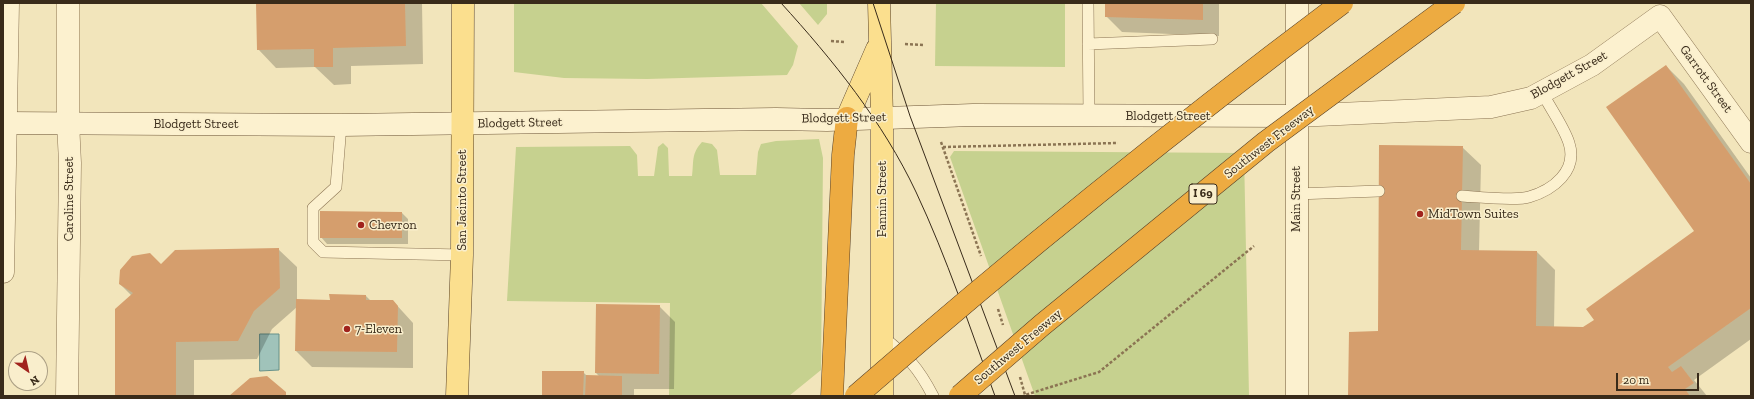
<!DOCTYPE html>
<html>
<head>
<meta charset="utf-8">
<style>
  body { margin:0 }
  #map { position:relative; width:1754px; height:399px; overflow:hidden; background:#f2e5bb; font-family:"Zilla Slab",serif }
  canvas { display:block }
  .frame { position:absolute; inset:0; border:4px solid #392b1a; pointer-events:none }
  .north { position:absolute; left:8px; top:351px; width:40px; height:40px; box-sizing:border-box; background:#f9eecc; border:1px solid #aca085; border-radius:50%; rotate:146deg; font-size:11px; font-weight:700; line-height:16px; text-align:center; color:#392b1a }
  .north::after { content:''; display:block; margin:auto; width:14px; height:18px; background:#a1231d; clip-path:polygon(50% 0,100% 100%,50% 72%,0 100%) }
  .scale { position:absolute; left:1616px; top:373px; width:83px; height:18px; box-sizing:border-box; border:2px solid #392b1a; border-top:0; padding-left:5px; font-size:12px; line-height:14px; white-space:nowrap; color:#392b1a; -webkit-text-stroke:3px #f9eecc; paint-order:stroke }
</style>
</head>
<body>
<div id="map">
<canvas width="1754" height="399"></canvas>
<div class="frame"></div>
<div class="north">N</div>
<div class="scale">20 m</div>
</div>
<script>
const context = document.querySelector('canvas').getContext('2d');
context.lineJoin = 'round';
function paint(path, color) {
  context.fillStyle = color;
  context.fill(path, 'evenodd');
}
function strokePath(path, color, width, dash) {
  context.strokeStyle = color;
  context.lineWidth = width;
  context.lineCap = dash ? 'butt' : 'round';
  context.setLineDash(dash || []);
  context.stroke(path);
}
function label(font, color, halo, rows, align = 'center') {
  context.font = font + ' "Zilla Slab",serif';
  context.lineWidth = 3;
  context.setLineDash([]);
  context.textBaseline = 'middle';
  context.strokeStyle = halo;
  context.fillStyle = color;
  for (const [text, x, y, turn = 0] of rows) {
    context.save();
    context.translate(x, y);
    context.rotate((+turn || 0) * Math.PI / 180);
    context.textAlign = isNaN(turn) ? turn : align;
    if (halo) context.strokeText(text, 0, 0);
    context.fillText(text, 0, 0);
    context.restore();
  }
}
const green = new Path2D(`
  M514 3H761L798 46 793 65 787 75 647 79 564 78 514 72Z
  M799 3H827V14L818 25Z
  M936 3H1065V67L935 66Z
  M819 139 823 158 821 370 789 396H669L670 303 507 301 516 147 630 146 637 155 638 176H654L658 147 663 143 668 148 669 176H692C694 161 691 154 702 142L712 144 717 150 720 175H756L758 152 761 144 776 141Z
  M954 151 1244 153 1249 396H1035L950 157Z`);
const water = new Path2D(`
  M260 334H279V370L260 371Z`);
const shadow = new Path2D(`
  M257 3H422L423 64 351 66V84L334 85 315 67 276 68 258 49Z
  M1106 3H1219V36L1122 32 1106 16Z
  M1666 66 1684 84 1751 178V339L1694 380 1707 396H1349L1462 147 1481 165 1479 251 1537 252 1555 270 1554 328H1583L1595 320 1696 231Z
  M402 213 408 219V244H327L321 237Z
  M278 249 297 267V300L331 301 366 296 371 301H393L413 323V368L312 367 296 351 297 307 272 329 257 359 194 360V396H116L132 296 120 284 161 265Z
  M659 306 675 322 674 389H634V396H543L583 372 587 376H599L596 373Z`);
const building = new Path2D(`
  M256 3H405L406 46 333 48V67H314V49L257 50Z
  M1105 3H1203V20L1105 17Z
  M1666 65 1751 184V308L1668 367 1672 372 1681 366 1694 383 1685 389 1690 396H1348L1349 332 1378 331 1379 145 1463 146 1461 250 1537 251 1536 326 1583 327 1594 320 1586 309 1694 231 1606 107Z
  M320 211 402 212V238H320Z
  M279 248 280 288 254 311 238 341 176 342V396H115V309L133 293 119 284 120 270 132 256 150 253 161 264 175 250Z
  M329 294 366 295V300H393L398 306 397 352 295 351 296 299 330 300Z
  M596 304 660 305 659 374 595 373Z
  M542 371H584L583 396H542Z
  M586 375 622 376V396H585Z
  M267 376 286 392V396H229L250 378Z`);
const path = new Path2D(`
  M831 41 844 42
  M905 44 923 45
  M941 142 981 256
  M943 147 1118 143
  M998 309 1003 325
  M1020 377 1025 395 1099 372 1254 246`);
const lane = new Path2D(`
  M1088 3 1089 115
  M1088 44 1212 39
  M341 125 336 187 313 208V242L323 252 462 255
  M1296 194 1379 191
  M1462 196C1477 197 1517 201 1529 197 1553 190 1578 171 1569 143 1564 127 1550 108 1542 92
  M883 337C908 357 918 367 933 396`);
const street = new Path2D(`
  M1296 116 1491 107 1531 98 1592 65 1660 16 1751 142
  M3 272 8 3
  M67 396 70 163 68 122V3`);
const secondary = new Path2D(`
  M3 123 341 125 776 119 827 120 973 115 1296 116
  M1297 396V3`);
const primary = new Path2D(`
  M879 3 882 117V396
  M847 118 877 49
  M457 396 462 255 463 3`);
const highway = new Path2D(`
  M832 396 843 155 847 118`);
const tram = new Path2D(`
  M781 3C833 60 883 122 916 192 947 258 970 328 995 396
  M873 3 910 116 1015 396`);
const highwayBridge = new Path2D(`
  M856 396C1013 259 1175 128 1342 3
  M960 396 1042 325 1266 142 1454 3`);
const markers = [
  [1420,214,4,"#a1231d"],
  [361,225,4,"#a1231d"],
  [347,329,4,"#a1231d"]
];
const shields = [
  [1203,194,28]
];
const shieldNames = [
  ["I 69",1203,194]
];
const streetNames = [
  ["Blodgett Street",1569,75,-29],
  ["Garrott Street",1706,79,54],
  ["Blodgett Street",1168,116],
  ["Blodgett Street",844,118,-1],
  ["Blodgett Street",520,123,-1],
  ["Blodgett Street",196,124],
  ["Southwest Freeway",1269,142,-38],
  ["Caroline Street",69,199,-90],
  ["Fannin Street",882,199,-90],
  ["Main Street",1296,199,-90],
  ["San Jacinto Street",462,200,-90],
  ["Southwest Freeway",1018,347,-40]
];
const poiNames = [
  ["MidTown Suites",1428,214],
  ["Chevron",369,225],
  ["7-Eleven",355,329]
];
paint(green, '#c6d18f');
paint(water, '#a0c3ba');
strokePath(water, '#679189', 1);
paint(shadow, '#0003');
paint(building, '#d59e6d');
strokePath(lane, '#8b7453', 12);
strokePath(street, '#8b7453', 23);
strokePath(secondary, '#6d5537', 23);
strokePath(primary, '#584128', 23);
strokePath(highway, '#584128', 23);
strokePath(path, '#8b7453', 2.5, [3, 2]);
strokePath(lane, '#fcf1cf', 11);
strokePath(street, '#fcf1cf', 22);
strokePath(secondary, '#fcf1cf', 22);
strokePath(primary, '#fbdf8e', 22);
strokePath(highway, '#edab41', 22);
strokePath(tram, '#392b1a', 1);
strokePath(highwayBridge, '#584128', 23, []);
strokePath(highwayBridge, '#edab41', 22);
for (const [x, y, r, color] of markers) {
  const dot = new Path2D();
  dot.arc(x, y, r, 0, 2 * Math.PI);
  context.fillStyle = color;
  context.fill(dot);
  strokePath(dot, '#f9eecc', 1.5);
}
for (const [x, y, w] of shields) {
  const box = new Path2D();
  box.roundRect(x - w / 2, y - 10, w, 20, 3);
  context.fillStyle = '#f9eecc';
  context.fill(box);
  strokePath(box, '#392b1a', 1);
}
label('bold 12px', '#392b1a', null, shieldNames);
label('13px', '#392b1a', '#f9eecc', streetNames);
label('13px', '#392b1a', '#f9eecc', poiNames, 'left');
</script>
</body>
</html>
